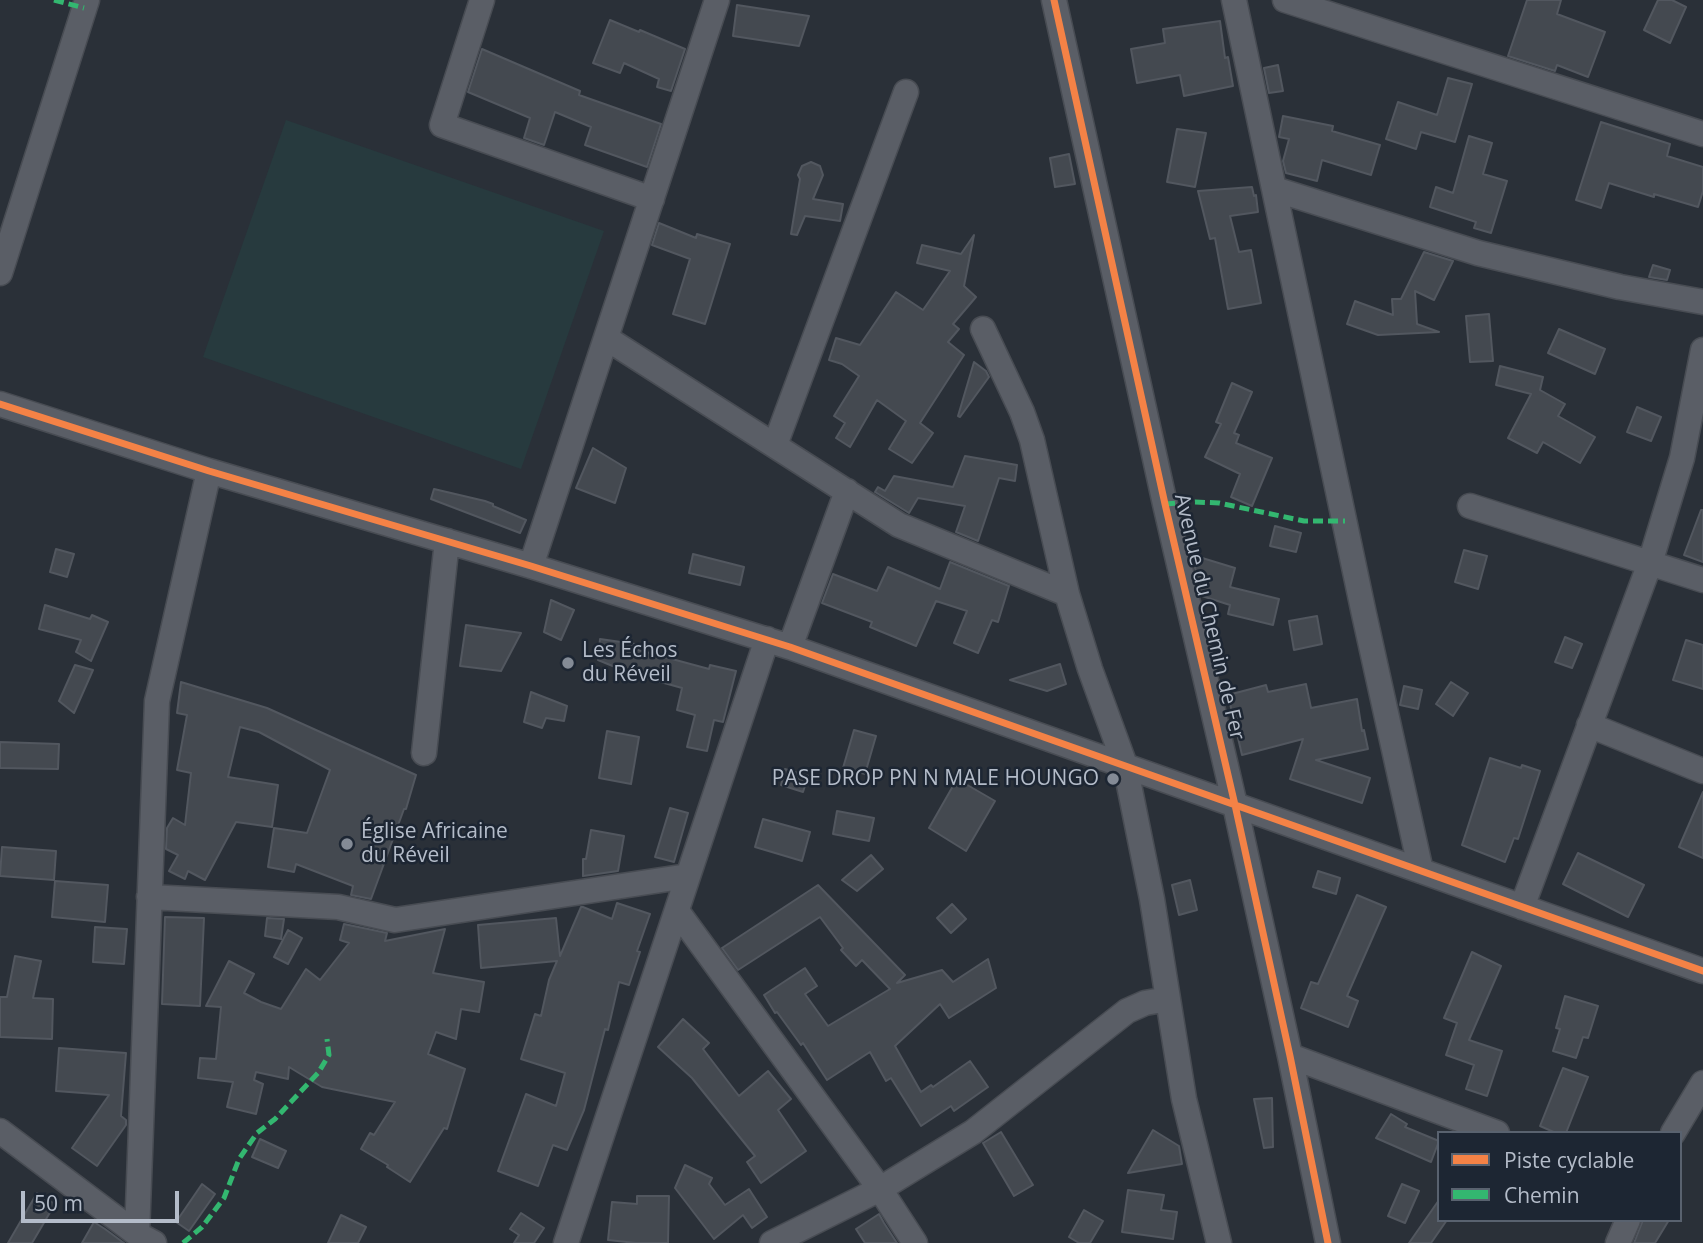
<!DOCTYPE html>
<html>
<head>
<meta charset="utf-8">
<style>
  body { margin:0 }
  #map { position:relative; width:1703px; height:1243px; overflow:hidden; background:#2a3038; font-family:"Open Sans",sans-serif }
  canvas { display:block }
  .legend { position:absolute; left:1437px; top:1131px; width:245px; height:91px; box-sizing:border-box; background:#1d2633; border:2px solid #59626f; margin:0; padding:9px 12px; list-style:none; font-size:21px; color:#b4bcc9 }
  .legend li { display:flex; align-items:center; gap:14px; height:35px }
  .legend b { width:35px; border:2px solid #59626f }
  .scale { position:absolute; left:21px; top:1191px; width:158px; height:32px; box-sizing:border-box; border:4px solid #b4bcc9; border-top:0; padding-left:9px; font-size:21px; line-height:24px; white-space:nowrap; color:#b4bcc9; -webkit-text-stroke:5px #1d2633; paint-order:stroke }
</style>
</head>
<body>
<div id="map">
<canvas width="1703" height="1243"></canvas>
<ul class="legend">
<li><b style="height:9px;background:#f48246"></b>Piste cyclable</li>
<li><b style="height:9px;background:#33b770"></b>Chemin</li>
</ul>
<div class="scale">50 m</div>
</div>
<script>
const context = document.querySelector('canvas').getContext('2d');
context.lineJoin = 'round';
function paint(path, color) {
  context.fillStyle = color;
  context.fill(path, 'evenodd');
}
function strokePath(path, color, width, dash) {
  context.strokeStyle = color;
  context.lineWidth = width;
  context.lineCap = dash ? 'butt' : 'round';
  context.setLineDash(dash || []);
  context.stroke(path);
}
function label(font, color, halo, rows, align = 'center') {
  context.font = font + ' "Open Sans",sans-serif';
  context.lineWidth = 5;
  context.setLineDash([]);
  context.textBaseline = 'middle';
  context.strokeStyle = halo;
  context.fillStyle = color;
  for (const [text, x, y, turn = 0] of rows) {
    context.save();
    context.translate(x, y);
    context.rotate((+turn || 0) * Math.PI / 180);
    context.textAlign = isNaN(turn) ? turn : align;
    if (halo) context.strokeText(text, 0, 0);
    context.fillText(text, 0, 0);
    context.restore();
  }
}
const green = new Path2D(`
  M286 120 604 231 521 469 203 357Z`);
const building = new Path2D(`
  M1527 0H1561L1557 14 1605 32 1588 77 1557 65 1555 71 1508 56Z
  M1658 0H1672L1686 7 1670 43 1644 30Z
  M737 5 809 16 799 46 733 36Z
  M610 20 639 32 640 30 685 49 671 91 657 87 659 79 624 63 620 73 593 63Z
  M1220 21 1225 58 1228 57 1233 86 1184 96 1180 75 1137 83 1131 49 1165 43 1163 29Z
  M482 49 580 91 579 95 661 124 647 167 585 145 591 127 555 112 544 145 524 138 530 118 468 92Z
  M1278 65 1283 91 1269 93 1264 68Z
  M1448 78 1472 84 1455 142 1421 132 1416 149 1386 139 1398 102 1437 115Z
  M1283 116 1333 126 1332 131 1380 145 1371 175 1322 160 1317 181 1286 173 1283 161 1289 139 1279 137Z
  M1601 122 1670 144 1667 156 1703 167V191L1698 207 1654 194V197L1609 183 1601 208 1576 200Z
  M1177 129 1206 133 1195 187 1167 182Z
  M1469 136 1492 143 1483 174 1507 181 1491 233 1474 228 1476 222 1430 207 1436 187 1453 193Z
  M1069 154 1075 184 1055 187 1050 158Z
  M811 162 820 166 823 175 813 199 843 204 840 221 805 216 797 235 791 234 800 179 798 175 802 166Z
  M1252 187 1254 196 1256 195 1258 212 1230 216 1239 252 1251 250 1261 303 1228 309 1215 238 1210 239 1198 191Z
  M659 223 696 238 697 234 730 244 705 324 673 314 690 259 652 245Z
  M974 235 964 286 976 297 953 324 959 329 948 342 964 355 920 423 933 433 912 463 889 449 906 421 877 400 850 447 836 438 845 423 834 416 859 376 842 364 829 360 836 338 860 345 896 292 923 310 950 271 917 263 922 245 961 254Z
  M1424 252 1453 261 1434 300 1415 291 1417 324 1439 332 1378 335 1347 324 1355 301 1393 315 1392 299H1401Z
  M1653 265 1670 270 1667 280 1649 277Z
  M1489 314 1493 361 1470 362 1466 316Z
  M1559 329 1605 349 1595 374 1548 353Z
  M974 362 986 371 989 377 960 417 958 416Z
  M1500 366 1543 377 1540 390 1565 404 1558 416 1595 437 1580 463 1543 442 1537 453 1508 438 1531 394 1496 385Z
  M1232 383 1252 392 1234 433 1239 435 1236 443 1272 458 1252 506 1231 497 1240 474 1205 457 1221 424 1216 422Z
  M1637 407 1661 417 1651 441 1627 432Z
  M593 448 626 468 615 503 576 488Z
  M965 456 1017 465 1015 481 999 478 978 541 956 532 965 506 918 498 909 513 875 492 878 487 885 491 894 476 953 487Z
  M434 489 485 501 493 504V506L526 520 520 533 431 499Z
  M1701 510H1703V562L1684 555Z
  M1275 526 1301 533 1296 552 1270 546Z
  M56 549 74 554 67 577 50 572Z
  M1464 550 1487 556 1478 589 1455 582Z
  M693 554 744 567 740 585 689 573Z
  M1199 557 1235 568 1230 587 1279 599 1273 625 1228 614 1230 605 1202 596 1195 568Z
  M950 562 1009 586 998 622 992 620 978 653 954 643 967 611 936 601 916 646 870 627 872 622 822 603 833 574 877 591 888 567 940 589Z
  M551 600 574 610 561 640 544 632Z
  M45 605 90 619 92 615 108 622 91 661 76 652 81 640 39 629Z
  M1317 616 1322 644 1294 650 1289 621Z
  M466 625 521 633 501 671 460 666Z
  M1565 637 1582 644 1572 668 1555 662Z
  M600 639 635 644V649L709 669 710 665 736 671 723 722 714 720 707 751 687 747 695 715 677 710 682 688 632 674 598 660Z
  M1686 640 1703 645V689L1673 680Z
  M1060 664 1066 684 1047 691 1010 680Z
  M75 665 93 670 74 713 59 701Z
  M181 682 267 708 416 775 406 809H404L371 899 351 895 353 886 296 864 294 872 268 867 274 828 307 833 330 770 259 732 240 727 228 777 278 785 272 827 236 822 205 880 188 871 185 879 169 871 178 855 166 849 167 828 173 818 185 825 191 773 177 770 187 715 177 713Z
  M1451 682 1468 693 1453 716 1436 704Z
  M1306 684 1311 708 1357 699 1362 731 1364 730 1368 749 1316 760 1370 778 1362 803 1290 779 1303 739 1242 755 1228 695 1266 685 1268 692Z
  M1404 686 1422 690 1418 709 1400 705Z
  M531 692 567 706 564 721 546 718 542 728 524 722Z
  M854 730 876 736 865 774 843 768Z
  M607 731 639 737 631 784 599 778Z
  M0 742 59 744 58 769 0 768Z
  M1490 758 1521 768 1522 765 1540 771 1518 839 1514 838 1505 862 1462 845Z
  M785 769 808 776 803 792 781 785Z
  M957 779 995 801 966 851 929 828Z
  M1703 792V858L1679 847Z
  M670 808 688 813 674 862 655 857Z
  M837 811 874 818 869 841 833 834Z
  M763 819 810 832 802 861 755 847Z
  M591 830 624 836 618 871 583 876V859H586Z
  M2 847 56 851 54 880 0 876Z
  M1578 853 1644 885 1628 917 1563 884Z
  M871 855 883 869 857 891 842 880Z
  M1318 871 1340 878 1336 894 1313 887Z
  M1190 880 1197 910 1179 915 1172 885Z
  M55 881 108 885 105 922 52 917Z
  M818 885 905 975 897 983 942 970 953 982 988 959 996 988 949 1018 940 1004 895 1046 921 1092 931 1085 933 1087 970 1061 988 1087 954 1111 951 1106 921 1126 891 1078 886 1081 870 1052 827 1080 803 1043 801 1045 777 1012 775 1013 764 995 805 968 817 986 805 994 828 1026 890 989 862 960 856 966 841 950 843 948 820 917 738 970 722 948Z
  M1357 895 1386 907 1347 996 1358 1001 1348 1027 1301 1008 1311 982 1318 984Z
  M617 903 650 914 637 951 640 952 629 985 619 982 608 1030 605 1029 584 1110 567 1150 553 1145 538 1186 498 1171 526 1094 556 1106 565 1073 521 1059 535 1014 541 1016 549 980 557 961 481 968 478 925 556 918 560 956 581 907H583L612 919Z
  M952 904 966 919 951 933 937 918Z
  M165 917 204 918 200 1006 162 1004Z
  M267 918 284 919 281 939 265 936Z
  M344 924 387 933 385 941 445 929 433 973 484 982 479 1012 461 1009 456 1039 436 1032 428 1054 465 1069 447 1129 444 1128 410 1182 387 1167 388 1165 361 1149 370 1133 374 1135 395 1102 322 1087 289 1067 288 1079 256 1072 254 1080 263 1084 256 1114 227 1107 233 1082 198 1078 200 1058 216 1059 221 1007 206 1006 229 961 254 974 244 993 261 1002 281 1009 306 969 320 980 349 943 340 940Z
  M95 927 127 929 124 964 93 962Z
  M288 930 302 938 288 964 274 957Z
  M1472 952 1501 966 1469 1040 1502 1051 1487 1096 1466 1089 1474 1065 1446 1055 1457 1023 1444 1018Z
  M15 956 41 961 33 998 53 999 52 1039 0 1037V997H7Z
  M1565 996 1598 1006 1588 1038 1583 1037 1576 1058 1553 1051 1560 1029 1556 1028Z
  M683 1019 709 1043 703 1049 739 1096 768 1071 791 1099 778 1110 806 1151 761 1183 747 1162 755 1156 692 1078 658 1047Z
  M59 1048 126 1053 121 1116 126 1120V1125L97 1166 72 1148 109 1095 56 1091Z
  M1563 1068 1588 1077 1566 1133H1556L1540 1126Z
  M1272 1098 1273 1147 1264 1148 1254 1099Z
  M1391 1114 1407 1124 1405 1127 1439 1141 1431 1162 1376 1138Z
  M1153 1130 1179 1146 1182 1164 1128 1173Z
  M1001 1132 1033 1185 1014 1196 983 1143Z
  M260 1139 286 1151 278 1168 252 1157Z
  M685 1165 712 1178 709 1184 725 1205 749 1189 767 1217 752 1228 743 1215 714 1239 675 1188Z
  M202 1184 215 1194 189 1231 176 1222Z
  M1402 1184 1419 1191 1405 1223 1388 1216Z
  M1128 1190 1164 1195 1161 1210 1177 1212 1173 1239 1122 1232Z
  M37 1193 55 1204 32 1243H8Z
  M637 1196H669L668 1243H636L608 1240 612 1202 637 1204Z
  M1439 1200V1220H1447L1431 1243H1409Z
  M1084 1210 1103 1221 1090 1243H1079L1069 1237Z
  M521 1213 544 1228 534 1243H514L519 1235 510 1229Z
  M879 1214 884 1223 897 1243H865L856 1229Z
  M341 1215 366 1227 358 1243H328Z
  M1643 1220H1669L1655 1243H1634Z
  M94 1222 105 1229 124 1243H82Z`);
const minor = new Path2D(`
  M482 0 442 125 652 199
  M1054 0 1165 504 1235 805 1290 1056 1328 1243
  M1234 0 1364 614 1421 871
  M1285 0 1703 134
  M1274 189 1478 253 1620 287 1703 302
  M0 273 87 0
  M983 329 1022 412 1032 440 1067 594 1090 669 1125 765 1152 899 1184 1099 1219 1243
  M606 338 899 525 1067 594
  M0 404 209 471 531 566 790 647 1703 971
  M775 445 906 92
  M1470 506 1703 580
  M531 566 717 0
  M790 647 847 491
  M1589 725 1703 771
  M424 753 447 541
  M149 897 338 907 395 920 688 876
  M1522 907 1650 563 1682 458 1703 350
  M677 911 880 1189 915 1243
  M1290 1056 1497 1133
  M0 1131 137 1234 154 1243
  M1673 1133 1703 1083
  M137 1234 157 701 209 471
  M566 1243 767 639
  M772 1243 880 1189 973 1132 1127 1011 1145 1003 1168 999
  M1618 1243 1628 1220`);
const quiet = new Path2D(`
  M54 0 84 8
  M1165 504 1195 502 1219 503 1304 521H1345
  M183 1243 202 1227 224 1198 239 1159 257 1133 275 1119 318 1073 329 1055 327 1039`);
const cycleway = new Path2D(`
  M1054 0 1165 504 1235 805 1290 1056 1328 1243
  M0 404 209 471 531 566 790 647 1703 971`);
const markers = [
  [568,663,7,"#848b96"],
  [1113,779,7,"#848b96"],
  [347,844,7,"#848b96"]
];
const streetNames = [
  ["Avenue du Chemin de Fer",1209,617,77]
];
const poiNames = [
  ["Les Échos",582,651],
  ["du Réveil",582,675],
  ["PASE DROP PN N MALE HOUNGO",1099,779,"right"],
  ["Église Africaine",361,832],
  ["du Réveil",361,856]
];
paint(green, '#273a3e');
paint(building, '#444950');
strokePath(building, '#52575f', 2);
strokePath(minor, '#484c53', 27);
strokePath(minor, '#5a5e66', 24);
strokePath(quiet, '#33b770', 5, [10, 5]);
strokePath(cycleway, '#f48246', 7);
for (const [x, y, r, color] of markers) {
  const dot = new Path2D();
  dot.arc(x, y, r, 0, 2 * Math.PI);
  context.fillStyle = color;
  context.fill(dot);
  strokePath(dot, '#1d2633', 2.5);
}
label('21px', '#b4bcc9', '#1d2633', streetNames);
label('21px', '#b4bcc9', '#1d2633', poiNames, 'left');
</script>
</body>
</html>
